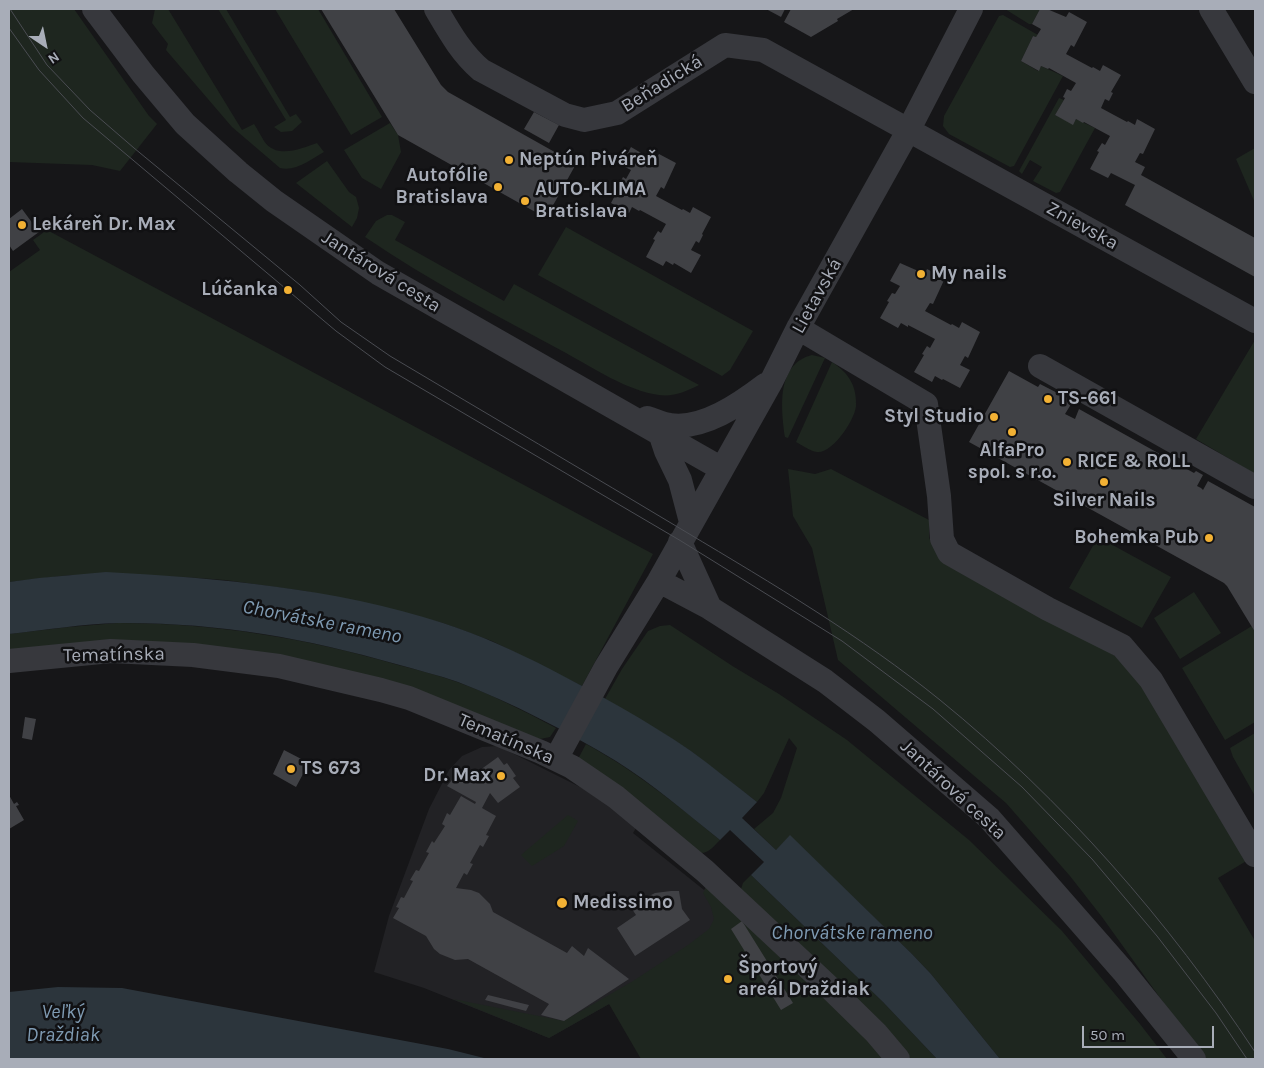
<!DOCTYPE html>
<html>
<head>
<meta charset="utf-8">
<style>
  body { margin:0 }
  #map { position:relative; width:1264px; height:1068px; overflow:hidden; background:#161618; font-family:Karla,sans-serif }
  canvas { display:block }
  .frame { position:absolute; inset:0; border:10px solid #a8adb8; pointer-events:none }
  .north { position:absolute; left:20px; top:20px; width:50px; height:50px; -webkit-text-stroke:4px #111113; paint-order:stroke; rotate:146deg; font-size:14px; font-weight:700; line-height:20px; text-align:center; color:#a8adb8 }
  .north::after { content:''; display:block; margin:auto; width:18px; height:22px; background:#a8adb8; clip-path:polygon(50% 0,100% 100%,50% 72%,0 100%) }
  .scale { position:absolute; left:1082px; top:1026px; width:132px; height:22px; box-sizing:border-box; border:2px solid #a8adb8; border-top:0; padding-left:6px; font-size:15px; line-height:18px; white-space:nowrap; color:#a8adb8; -webkit-text-stroke:4px #111113; paint-order:stroke }
</style>
</head>
<body>
<div id="map">
<canvas width="1264" height="1068"></canvas>
<div class="frame"></div>
<div class="north">N</div>
<div class="scale">50 m</div>
</div>
<script>
const context = document.querySelector('canvas').getContext('2d');
context.lineJoin = 'round';
function paint(path, color) {
  context.fillStyle = color;
  context.fill(path, 'evenodd');
}
function strokePath(path, color, width, dash) {
  context.strokeStyle = color;
  context.lineWidth = width;
  context.lineCap = dash ? 'butt' : 'round';
  context.setLineDash(dash || []);
  context.stroke(path);
}
function label(font, color, halo, rows, align = 'center') {
  context.font = font + ' Karla,sans-serif';
  context.lineWidth = 5;
  context.setLineDash([]);
  context.textBaseline = 'middle';
  context.strokeStyle = halo;
  context.fillStyle = color;
  for (const [text, x, y, turn = 0] of rows) {
    context.save();
    context.translate(x, y);
    context.rotate((+turn || 0) * Math.PI / 180);
    context.textAlign = isNaN(turn) ? turn : align;
    if (halo) context.strokeText(text, 0, 0);
    context.fillText(text, 0, 0);
    context.restore();
  }
}
const built = new Path2D(`
  M498 746 582 788 638 825 633 833 704 890 709 883 746 918 609 1004 549 1038 424 988 374 972 389 916 429 809 449 770 462 756 482 747Z`);
const green = new Path2D(`
  M9 9H74L149 116 157 124 120 171 92 165 9 162Z
  M155 9H168L242 130 254 124C258 130 261 136 264 141 277 160 302 148 317 143L324 152C311 159 296 172 280 168L232 127 166 50 168 44 152 23Z
  M218 9H226L290 117 296 114 302 122 292 131 281 132 274 127 286 120Z
  M275 9H318L382 117 351 135Z
  M1005 9H1040L1032 24H1029Z
  M1003 15 1038 35 1036 37 1033 36 1021 61 1038 71 1041 66 1063 76 1014 166 1010 167 949 134 943 126 944 116 999 16Z
  M1059 98 1064 100 1055 115 1073 124 1076 119 1095 128 1060 192 1056 193 1033 181 1042 167 1030 160 1022 174 1019 171Z
  M390 123 398 135 401 152 381 189 362 178 344 150Z
  M1255 148V203L1236 159Z
  M327 161 349 192 356 197 359 208 357 218 352 227 296 183Z
  M387 215H392L405 222 395 240 504 301 514 284 699 385C687 391 674 397 659 395 628 391 593 368 566 353 498 316 429 281 365 237L376 221Z
  M566 227 753 331 730 370 722 376 538 275Z
  M47 230 653 554 582 686 492 641 443 623 305 591 225 580 185 577 71 575 9 582V272L40 250 33 240Z
  M1255 340V474L1196 439Z
  M812 355 825 358 788 438 785 437C781 408 776 364 812 355Z
  M832 362C848 373 856 384 856 404 857 417 833 454 817 452 810 451 802 445 796 442Z
  M788 469 815 474 831 469 929 520V538L939 554 1128 663 1248 860 1218 878 1255 941V1059H1204L1102 917 1070 876 1006 803 838 660 812 548 793 516Z
  M1098 537 1171 577 1142 628 1069 588Z
  M1194 592 1221 633 1180 659 1154 618Z
  M118 623C214 623 306 638 398 665 418 670 437 675 457 682 491 694 524 711 556 728L550 737 540 739 291 663 9 657V634L69 627Z
  M670 625 734 667 779 694 847 740 969 840 1062 931 1140 1024 1167 1059H1000L931 974 912 954 790 836 776 850 754 829 773 813 781 798 797 748 789 738 764 793 757 802 692 752 666 735 605 699 622 669 648 631 660 626Z
  M1252 626 1255 632V722L1225 740 1182 668Z
  M1255 733V796L1233 757 1230 748Z
  M586 744C637 772 675 803 720 840 714 846 709 853 701 853L578 759Z
  M568 815 578 821 564 846 532 866 521 855Z
  M751 875 883 1002 937 1059H911L886 1029 741 889 743 883Z
  M709 883 866 1038 884 1059H641L609 1004 549 1038 453 999 564 1021 633 981 688 945 709 929 714 919 711 907 703 893Z`);
const water = new Path2D(`
  M106 572C219 578 334 588 443 623 480 635 515 651 550 669 598 694 646 720 691 751 713 767 735 785 757 802L742 818 776 850 790 835 912 954 931 974 1000 1059H937L883 1002 751 875 764 862 730 830 720 840C686 813 653 784 616 761 566 731 513 703 458 682 438 675 417 670 396 664 306 638 213 622 119 623 82 624 45 630 9 634V582L39 578Z
  M58 987 122 988 448 1049 488 1059H9V992Z`);
const building = new Path2D(`
  M321 9H394L441 85 448 92 576 164 546 218 398 135Z
  M766 9H785L781 17Z
  M791 9H854L837 19 838 21 811 37 784 22Z
  M1040 9H1047L1066 17 1069 12 1087 22 1074 47 1071 45 1066 54 1092 68 1093 67 1100 71 1103 65 1121 75 1111 92 1113 93 1109 101 1105 99 1101 108 1127 122 1128 121 1135 125 1137 119 1155 129 1143 154 1140 153 1135 162 1145 167 1141 175 1255 238V277L1125 205 1135 185 1111 173 1108 178 1090 169 1099 152 1097 151 1102 143 1105 145 1110 136 1084 122 1083 123 1076 119 1073 125 1055 115 1065 98 1063 97 1067 89 1071 91 1076 83 1049 68 1048 69 1041 66 1039 71 1021 61 1033 36 1036 37 1041 29 1032 24Z
  M534 112 559 125 549 143 524 129Z
  M631 147 648 157 649 155 656 159 659 154 676 163 664 189 661 187 656 196 682 210 683 209 690 213 693 207 711 217 702 234 703 235 699 243 696 241 691 250 701 255 691 273 674 263 673 265 666 261 663 266 646 257 655 240 653 239 658 231 661 233 666 224 640 210 639 211 632 207 629 213 611 203 620 186 619 185 623 177 626 179 631 170 621 165Z
  M22 209 39 232 13 251 9 245V219Z
  M900 263 925 274 927 269 945 278 933 304 930 303 925 311 951 325 952 324 959 328 962 322 980 332 968 358 965 356 960 365 970 370 960 388 943 379 942 380 935 376 932 382 914 372 924 355 922 354 927 346 930 348 935 339 908 325V327L901 323 898 328 880 318 889 302 887 301 892 293 895 294 900 286 890 281Z
  M1009 371 1038 387 1040 384 1073 401 1065 414 1075 419 1079 409 1194 473 1196 471 1203 475 1197 486 1201 488 1203 490 1208 481 1255 507V632L1227 586 1224 583 969 442Z
  M25 717 36 719 32 740 22 738Z
  M284 750 309 763 296 787 273 774Z
  M498 757 504 765 507 763 516 776 513 778 520 787 498 803 490 793 482 808 496 816 486 835 489 836 483 847 480 845 470 863 473 864 467 875 464 873 456 888 471 890 479 893 490 904 493 912 567 953 572 946 584 956 588 948 629 979 564 1021 541 1015 549 1004 468 959 455 960 440 954 434 949 426 936 393 918 399 908 396 907 401 897 404 898 413 881 410 880 416 870 419 871 429 853 426 852 432 841 434 843 445 826 442 824 447 813 450 815 461 796 475 804 476 802 447 786 461 769 470 782 479 776 476 773Z
  M9 795 14 804 17 802 19 805 16 806 24 820 9 829Z
  M671 891H679L682 909 690 920 635 956 617 928 636 915 632 909 641 900 655 893Z
  M742 921 793 1003 781 1010 731 929Z
  M488 995 529 1005 526 1011 485 1000Z`);
const minor = new Path2D(`
  M94 9 143 74 185 124 238 172 274 201 378 273 722 469
  M436 9C449 31 461 53 481 70L565 115 584 120 617 113 725 45 763 50 1255 321
  M1211 9 1255 82
  M798 328 926 404 939 496 942 539 949 553 1048 609 1122 646 1151 680 1255 855
  M1040 366 1255 487
  M647 418C655 420 662 424 670 425 703 430 740 404 765 385
  M660 433 666 451 680 480 691 522
  M680 542 710 608
  M659 581 710 608 825 681 877 721 989 818 1123 971 1194 1059
  M9 661 111 651 193 655 279 666 381 690 409 698 541 752 572 767 616 797 705 871 829 987 876 1033 898 1059
  M556 759 606 667 659 581 772 380 798 328 908 131 971 9`);
const tram = new Path2D(`
  M10 9 47 65 90 110 134 148 300 285 341 322 390 356C489 415 588 473 686 532 773 584 861 636 940 700 1063 800 1168 920 1255 1052
  M9 28 39 70 83 118 336 331 385 367 681 541 842 641 933 709 1022 787 1092 859 1157 936 1216 1013 1247 1059`);
const markers = [
  [509,160,5,"#f2b134"],
  [498,187,5,"#f2b134"],
  [525,201,5,"#f2b134"],
  [22,225,5,"#f2b134"],
  [921,274,5,"#f2b134"],
  [288,290,5,"#f2b134"],
  [1048,399,5,"#f2b134"],
  [994,417,5,"#f2b134"],
  [1012,432,5,"#f2b134"],
  [1067,462,5,"#f2b134"],
  [1104,482,5,"#f2b134"],
  [1209,538,5,"#f2b134"],
  [291,769,5,"#f2b134"],
  [501,776,5,"#f2b134"],
  [562,903,6,"#f2b134"],
  [728,979,5,"#f2b134"]
];
const streetNames = [
  ["Beňadická",662,84,-32],
  ["Znievska",1082,226,29],
  ["Jantárová cesta",381,272,32],
  ["Lietavská",817,296,-61],
  ["Tematínska",114,655,-1],
  ["Tematínska",506,739,23],
  ["Jantárová cesta",953,790,43]
];
const poiNames = [
  ["Neptún Piváreň",519,160],
  ["Autofólie",488,176,"right"],
  ["Bratislava",488,198,"right"],
  ["AUTO-KLIMA",535,190],
  ["Bratislava",535,212],
  ["Lekáreň Dr. Max",32,225],
  ["My nails",931,274],
  ["Lúčanka",278,290,"right"],
  ["TS-661",1058,399],
  ["Styl Studio",984,417,"right"],
  ["AlfaPro",1012,451,"center"],
  ["spol. s r.o.",1012,473,"center"],
  ["RICE & ROLL",1077,462],
  ["Silver Nails",1104,501,"center"],
  ["Bohemka Pub",1199,538,"right"],
  ["TS 673",301,769],
  ["Dr. Max",491,776,"right"],
  ["Medissimo",573,903],
  ["Športový",738,968],
  ["areál Draždiak",738,990]
];
const waterNames = [
  ["Chorvátske rameno",322,622,11],
  ["Chorvátske rameno",852,933],
  ["Veľký",63,1012],
  ["Draždiak",63,1035]
];
paint(built, '#222225');
paint(green, '#1e261f');
paint(water, '#2c353c');
paint(building, '#404145');
strokePath(minor, '#37383d', 24);
strokePath(tram, '#4a4c52', 1);
for (const [x, y, r, color] of markers) {
  const dot = new Path2D();
  dot.arc(x, y, r, 0, 2 * Math.PI);
  context.fillStyle = color;
  context.fill(dot);
  strokePath(dot, '#111113', 2);
}
label('19px', '#a8adb8', '#111113', streetNames);
label('bold 19px', '#a8adb8', '#111113', poiNames, 'left');
label('italic 20px', '#7f9bb3', '#111113', waterNames);
</script>
</body>
</html>
